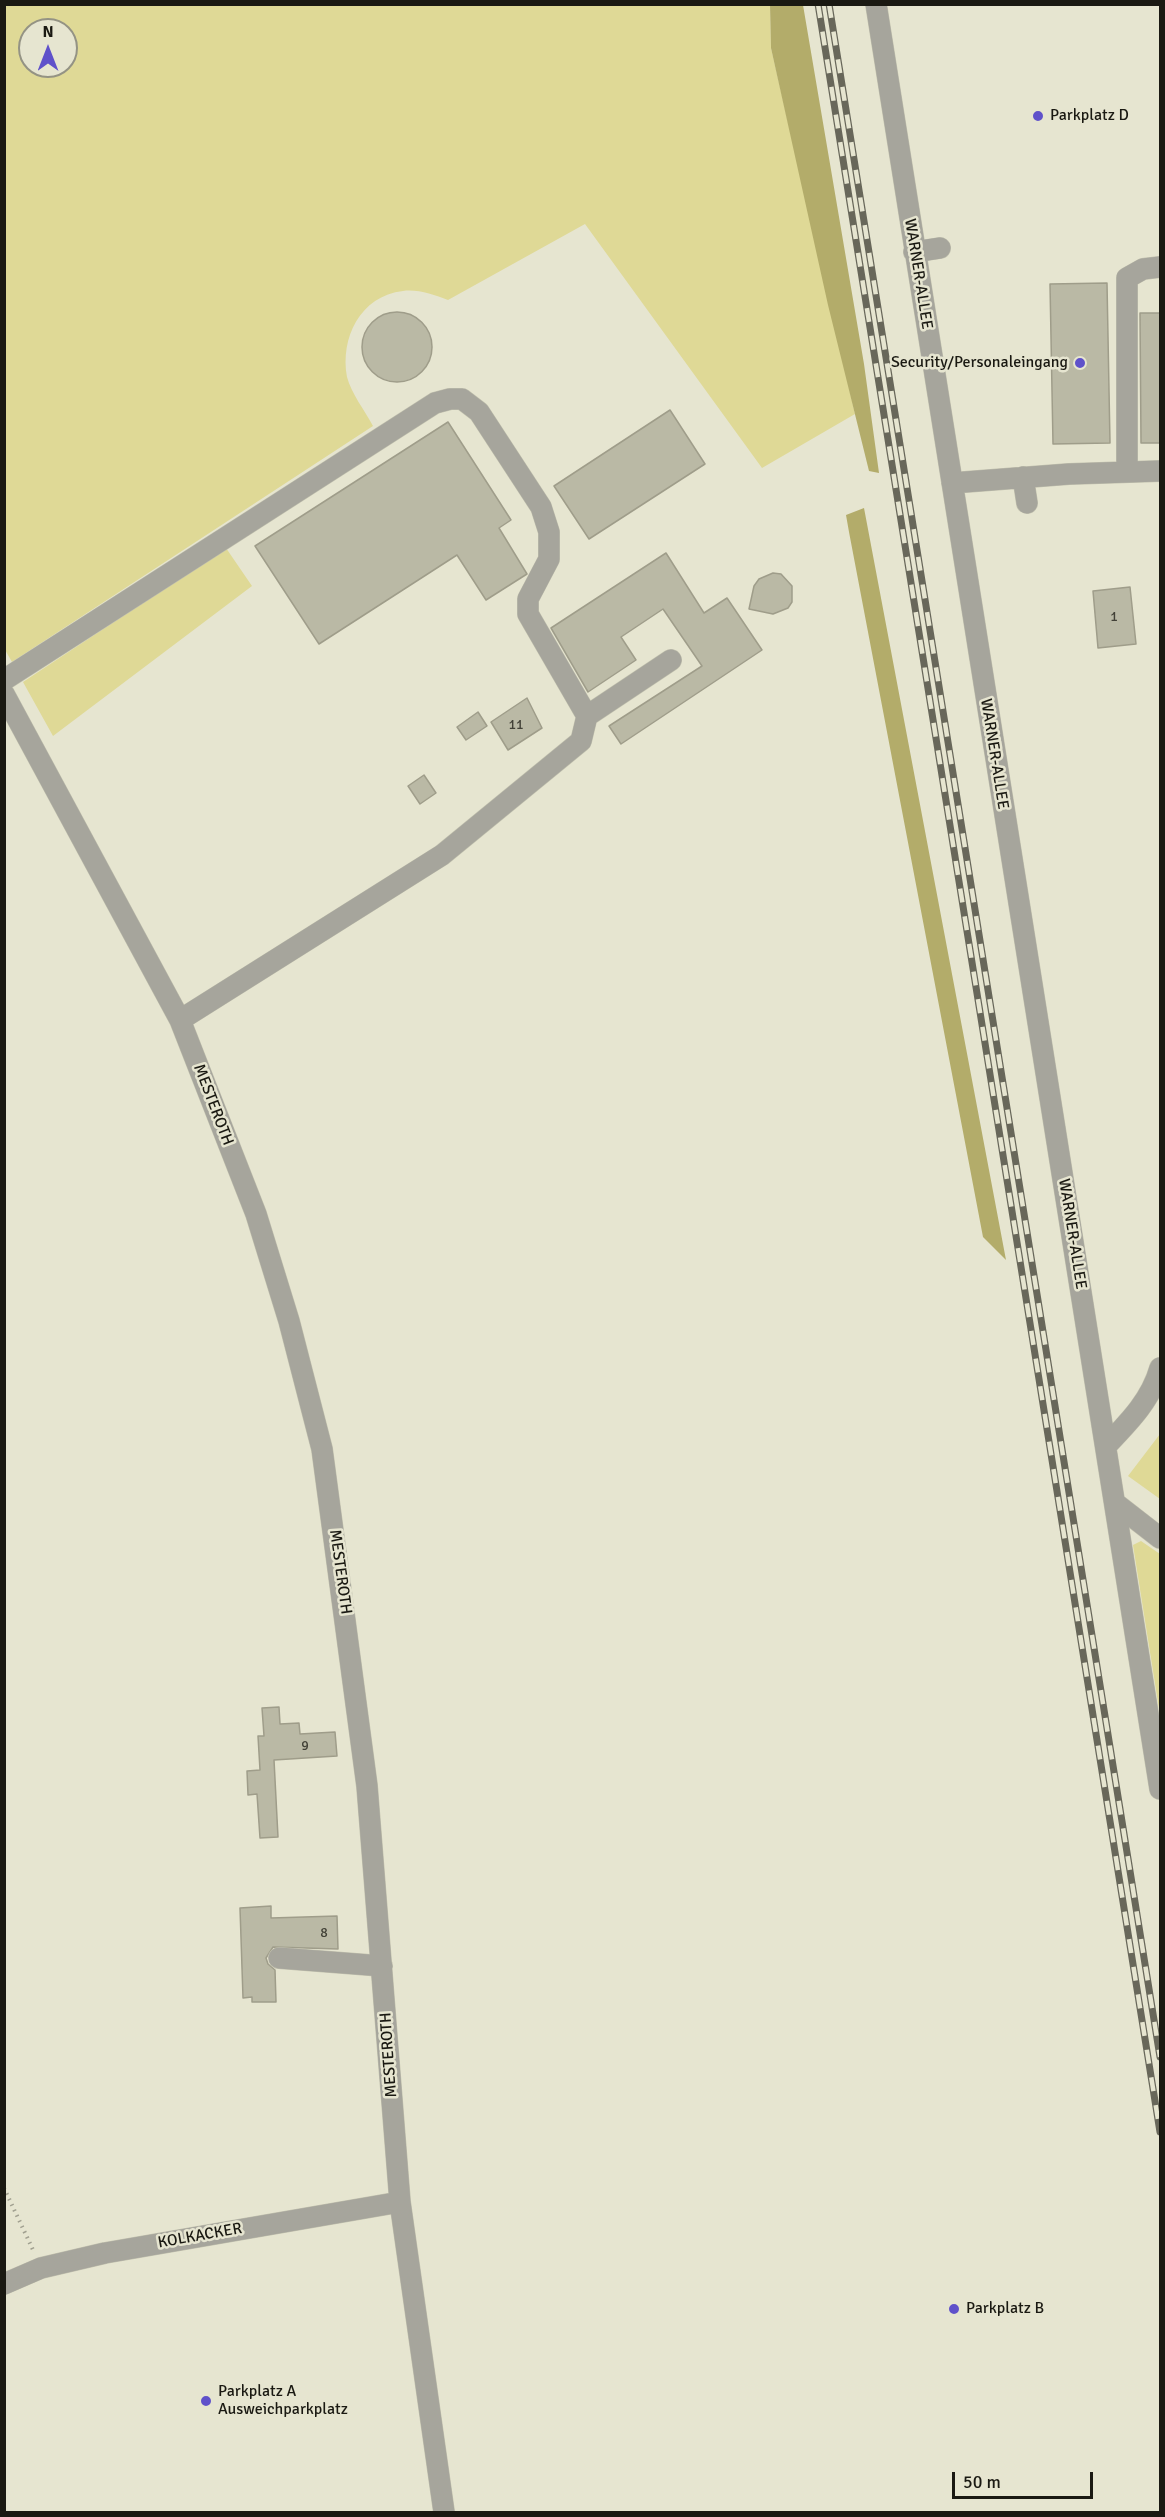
<!DOCTYPE html>
<html>
<head>
<meta charset="utf-8">
<style>
  body { margin:0 }
  #map { position:relative; width:1165px; height:2517px; overflow:hidden; background:#e6e5d0; font-family:Signika,sans-serif }
  canvas { display:block }
  .frame { position:absolute; inset:0; border:6px solid #1a1912; pointer-events:none }
  .north { position:absolute; left:18px; top:18px; width:60px; height:60px; box-sizing:border-box; background:#e6e5d0; border:2px solid #949384; border-radius:50%; rotate:0deg; font-size:16px; font-weight:700; line-height:24px; text-align:center; color:#1a1912 }
  .north::after { content:''; display:block; margin:auto; width:21px; height:27px; background:#5f51ca; clip-path:polygon(50% 0,100% 100%,50% 72%,0 100%) }
  .scale { position:absolute; left:952px; top:2472px; width:141px; height:27px; box-sizing:border-box; border:3px solid #1a1912; border-top:0; padding-left:8px; font-size:18px; line-height:21px; white-space:nowrap; color:#1a1912; -webkit-text-stroke:4px #e6e5d0; paint-order:stroke }
</style>
</head>
<body>
<div id="map">
<canvas width="1165" height="2517"></canvas>
<div class="frame"></div>
<div class="north">N</div>
<div class="scale">50 m</div>
</div>
<script>
const context = document.querySelector('canvas').getContext('2d');
context.lineJoin = 'round';
function paint(path, color) {
  context.fillStyle = color;
  context.fill(path, 'evenodd');
}
function strokePath(path, color, width, dash) {
  context.strokeStyle = color;
  context.lineWidth = width;
  context.lineCap = dash ? 'butt' : 'round';
  context.setLineDash(dash || []);
  context.stroke(path);
}
function label(font, color, halo, rows, align = 'center') {
  context.font = font + ' Signika,sans-serif';
  context.lineWidth = 5;
  context.setLineDash([]);
  context.textBaseline = 'middle';
  context.strokeStyle = halo;
  context.fillStyle = color;
  for (const [text, x, y, turn = 0] of rows) {
    context.save();
    context.translate(x, y);
    context.rotate((+turn || 0) * Math.PI / 180);
    context.textAlign = isNaN(turn) ? turn : align;
    if (halo) context.strokeText(text, 0, 0);
    context.fillText(text, 0, 0);
    context.restore();
  }
}
const green = new Path2D(`
  M4 5H770L771 48 855 414 762 468 585 224 448 300C434 295 418 289 403 291 360 296 340 338 347 377 351 393 365 411 373 426L12 662 4 648ZM30 30H66V66H30Z
  M226 548 252 586 53 736 23 682Z
  M1160 1434V1499L1128 1476Z
  M1141 1541 1160 1554V1715L1133 1545Z`);
const forest = new Path2D(`
  M770 5H803L864 364 879 473 869 471 828 305 771 48Z
  M864 508 1006 1260 983 1237 849 532 846 515Z`);
const building = new Path2D(`
  M1107 283 1110 443 1053 444 1050 284Z
  M362 347a35 35 0 1 1 70 0a35 35 0 1 1-70 0Z
  M1140 313H1161V443H1141Z
  M670 410 705 464 589 539 554 486Z
  M448 422 511 520 499 528 527 574 486 600 457 555 319 644 255 546Z
  M666 553 704 613 727 598 762 650 621 744 609 726 702 666 663 609 621 637 636 660 588 692 551 628Z
  M773 573 781 574 792 586V602L788 608 773 614 749 609 754 586 759 579Z
  M1130 587 1136 644 1098 648 1093 591Z
  M527 698 542 728 508 750 491 722Z
  M478 712 487 726 466 740 457 727Z
  M424 775 436 793 420 804 408 786Z
  M279 1707 280 1724 299 1723 300 1734 335 1732 337 1756 274 1760 278 1837 260 1838 257 1794 248 1795 247 1771 260 1770 258 1736H264L262 1708Z
  M271 1906V1918L337 1916 338 1949 273 1947 266 1958 268 1964 275 1970 276 2002H252V1997L243 1998 240 1908Z`);
const path = new Path2D(`
  M4 2188 34 2252`);
const minor = new Path2D(`
  M876 4 1160 1789
  M914 252 940 248
  M1127 472V278L1143 269 1160 267
  M1023 477 1027 503
  M952 483 1069 474 1160 471
  M4 680 435 403 450 399H462L479 412 541 507 549 532V559L528 599V614L587 716
  M4 694 180 1020 256 1214 289 1321 322 1449 367 1786 400 2202 444 2512
  M180 1020 442 855 581 741 587 716 671 660
  M1106 1446C1129 1422 1151 1400 1160 1368
  M1115 1503 1160 1538
  M279 1958 382 1966
  M4 2284 41 2268 105 2253 400 2202`);
const rail = new Path2D(`
  M818 4 1160 2132
  M829 4 1160 2057`);
const markers = [
  [1038,116,6,"#5f51ca"],
  [1080,363,6,"#5f51ca"],
  [954,2309,6,"#5f51ca"],
  [206,2401,6,"#5f51ca"]
];
const numberNames = [
  ["1",1114,617],
  ["11",516,725],
  ["9",305,1746],
  ["8",324,1933]
];
const poiNames = [
  ["Parkplatz D",1050,116],
  ["Security/Personaleingang",1068,363,"right"],
  ["Parkplatz B",966,2309],
  ["Parkplatz A",218,2392],
  ["Ausweichparkplatz",218,2410]
];
const streetNames = [
  ["WARNER-ALLEE",918,274,81],
  ["WARNER-ALLEE",994,754,81],
  ["MESTEROTH",213,1105,69],
  ["WARNER-ALLEE",1072,1234,81],
  ["MESTEROTH",340,1572,82],
  ["MESTEROTH",389,2055,-94],
  ["KOLKACKER",200,2236,-10]
];
paint(green, '#dfd996');
paint(forest, '#b3ac6a');
paint(building, '#bab9a5');
strokePath(building, '#9f9d8a', 1.5);
strokePath(minor, '#c1c0ae', 22);
strokePath(path, '#a1a090', 4, [1.5, 4.5]);
strokePath(minor, '#a6a59c', 21);
strokePath(rail, '#68675a', 7);
strokePath(rail, '#e6e5d0', 4.5, [14]);
for (const [x, y, r, color] of markers) {
  const dot = new Path2D();
  dot.arc(x, y, r, 0, 2 * Math.PI);
  context.fillStyle = color;
  context.fill(dot);
  strokePath(dot, '#e6e5d0', 2);
}
label('14px', '#424137', null, numberNames);
label('16px', '#1a1912', '#e6e5d0', poiNames, 'left');
label('16px', '#1a1912', '#e6e5d0', streetNames);
</script>
</body>
</html>
